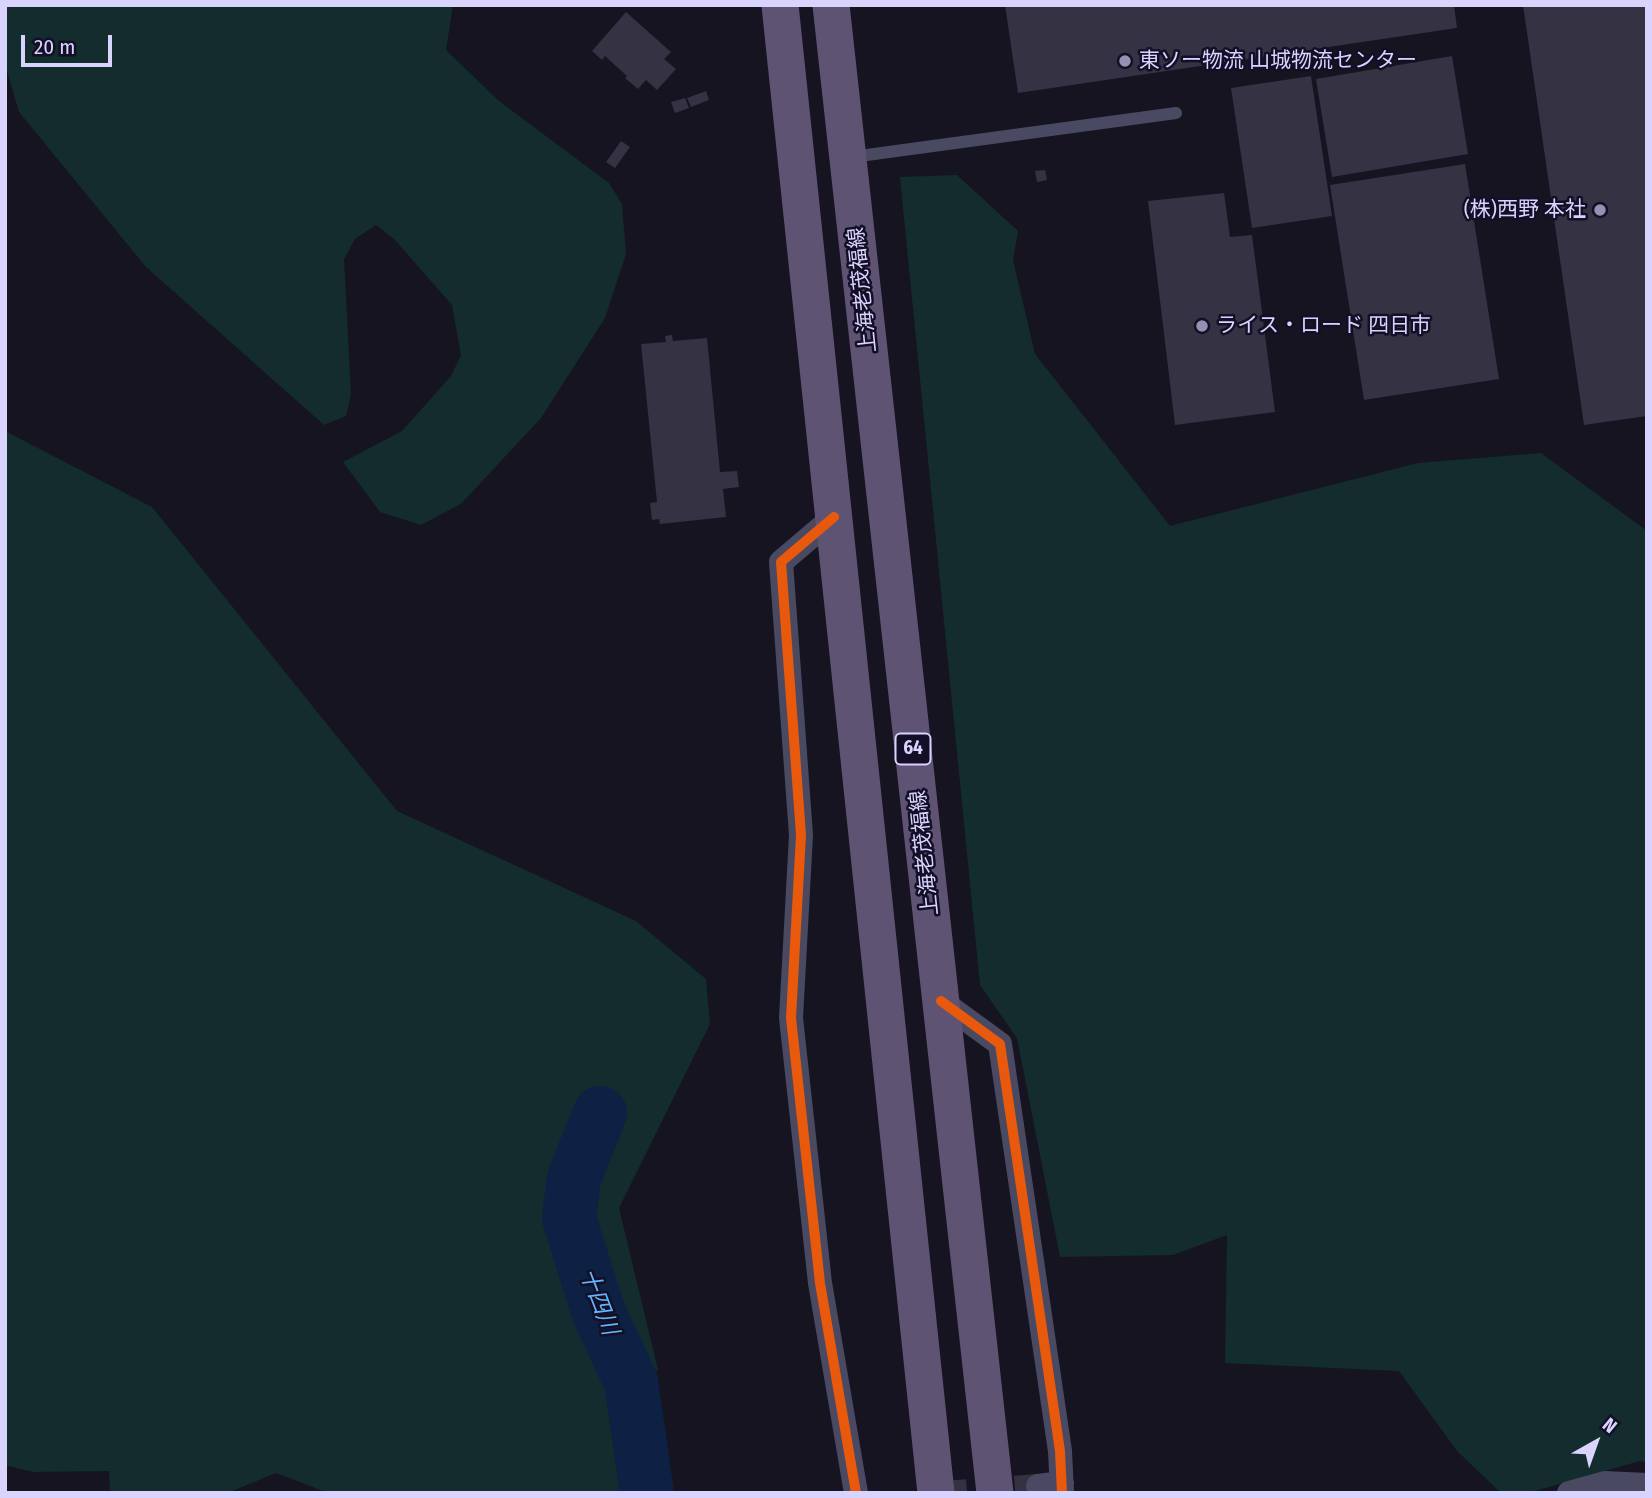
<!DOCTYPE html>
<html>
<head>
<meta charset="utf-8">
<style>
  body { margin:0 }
  #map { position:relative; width:1652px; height:1498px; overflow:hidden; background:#161421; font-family:"Fira Sans Condensed",sans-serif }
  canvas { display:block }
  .frame { position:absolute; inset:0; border:7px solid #d9d4ff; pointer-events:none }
  .north { position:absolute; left:1561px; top:1407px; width:70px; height:70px; -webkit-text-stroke:5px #130f26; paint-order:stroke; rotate:40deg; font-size:19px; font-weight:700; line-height:28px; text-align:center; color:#d9d4ff }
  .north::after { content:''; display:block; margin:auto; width:24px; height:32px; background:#d9d4ff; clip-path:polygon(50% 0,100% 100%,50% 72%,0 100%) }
  .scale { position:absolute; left:21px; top:35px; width:91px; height:32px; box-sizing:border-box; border:4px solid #d9d4ff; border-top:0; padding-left:9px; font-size:21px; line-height:24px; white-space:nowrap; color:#d9d4ff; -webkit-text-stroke:5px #130f26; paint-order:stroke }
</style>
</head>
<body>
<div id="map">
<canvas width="1652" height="1498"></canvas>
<div class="frame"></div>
<div class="north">N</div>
<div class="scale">20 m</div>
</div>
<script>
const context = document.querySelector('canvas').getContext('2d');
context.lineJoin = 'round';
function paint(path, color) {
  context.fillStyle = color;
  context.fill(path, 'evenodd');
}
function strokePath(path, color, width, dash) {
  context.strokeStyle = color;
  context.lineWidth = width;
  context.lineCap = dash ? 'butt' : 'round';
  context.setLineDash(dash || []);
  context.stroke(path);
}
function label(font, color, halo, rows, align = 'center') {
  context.font = font + ' "Fira Sans Condensed","Noto Sans JP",sans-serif';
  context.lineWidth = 5;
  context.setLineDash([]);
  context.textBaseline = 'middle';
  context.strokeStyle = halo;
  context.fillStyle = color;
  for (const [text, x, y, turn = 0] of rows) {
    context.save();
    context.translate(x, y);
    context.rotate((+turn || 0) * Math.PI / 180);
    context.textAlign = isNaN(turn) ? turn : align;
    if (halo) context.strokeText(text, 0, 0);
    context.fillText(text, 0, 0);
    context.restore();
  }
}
const green = new Path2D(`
  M5 5H453L446 50 499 101 609 183 622 204 626 254 605 318 541 418 461 504 421 525 380 512 343 462 402 431 451 376 461 355 452 305 395 240 376 225 355 239 344 259 351 394 346 416 324 425 146 267 19 112 5 64Z
  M957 175 1018 231 1013 260 1035 354 1170 526 1418 463 1541 453 1647 531V1463L1640 1461 1528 1493H1501L1457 1451 1399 1371 1225 1363 1227 1235 1173 1255 1060 1257 1017 1038 980 985 900 177Z
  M5 431 152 507 397 811 636 921 706 979 710 1024 619 1208 658 1370 644 1387 643 1475 658 1493H328L276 1473 228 1493H110L109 1471 33 1472 5 1465Z`);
const river = new Path2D(`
  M600 1113 574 1178 569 1218 598 1311 631 1382 647 1493`);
const building = new Path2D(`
  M1005 5H1454L1457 28 1018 93Z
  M1523 5H1647V416L1584 425Z
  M626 12 671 52 664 59 676 69 657 90 646 80 638 89 625 78 627 76 605 56 602 60 592 51Z
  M1452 56 1468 154 1332 177 1316 79Z
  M1311 76 1332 216 1252 228 1231 88Z
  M706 91 709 100 691 107 687 98Z
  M685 98 689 108 675 113 671 102Z
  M621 141 630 147 615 168 606 162Z
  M1465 164 1499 379 1364 400 1330 185Z
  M1045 170 1047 180 1037 182 1035 171Z
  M1224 193 1230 237 1252 235 1275 412 1175 425 1148 201Z
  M672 335 673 341 707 338 720 472 737 471 739 487 723 489 726 517 660 524 659 519 652 520 650 503 657 502 641 344 666 342 665 336Z`);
const minorTunnel = new Path2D(`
  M943 1493 1038 1486`);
const service = new Path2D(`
  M852 157 1176 113`);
const minor = new Path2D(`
  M834 517 781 562 801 835 791 1018 820 1283 856 1493
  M941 1001 1000 1044 1060 1451 1062 1493
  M1038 1486 1062 1483
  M1569 1493 1605 1483 1647 1485`);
const primary = new Path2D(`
  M780 5 936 1493
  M831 5 995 1493`);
const cycleway = new Path2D(`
  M834 517 781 562 801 835 791 1018 820 1283 856 1493
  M941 1001 1000 1044 1060 1451 1062 1493`);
const markers = [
  [1125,61,7,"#9591b1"],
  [1600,210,7,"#9591b1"],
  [1202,326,7,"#9591b1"]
];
const shields = [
  [913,749,35]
];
const shieldNames = [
  ["64",913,749]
];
const poiNames = [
  ["東ソー物流 山城物流センター",1139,61],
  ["(株)西野 本社",1586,210,"right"],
  ["ライス・ロード 四日市",1216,326]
];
const streetNames = [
  ["上海老茂福線",863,290,-96],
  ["上海老茂福線",925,853,-96]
];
const waterNames = [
  ["十四川",598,1302,69]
];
paint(green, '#132c2d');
strokePath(river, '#0d2144', 54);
paint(building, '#343243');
strokePath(minorTunnel, '#333142', 24, [24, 12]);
strokePath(service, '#4a4962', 12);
strokePath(minor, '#4a4962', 24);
strokePath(primary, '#5e5373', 37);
strokePath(cycleway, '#e8590c', 10);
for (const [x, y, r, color] of markers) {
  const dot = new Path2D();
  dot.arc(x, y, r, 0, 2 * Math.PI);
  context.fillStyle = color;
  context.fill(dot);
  strokePath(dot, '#130f26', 2.5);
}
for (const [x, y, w] of shields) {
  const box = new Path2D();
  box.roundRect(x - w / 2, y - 15.5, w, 31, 5);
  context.fillStyle = '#130f26';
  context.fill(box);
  strokePath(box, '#d9d4ff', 2);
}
label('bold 19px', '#d9d4ff', null, shieldNames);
label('21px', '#d9d4ff', '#130f26', poiNames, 'left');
label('21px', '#d9d4ff', '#130f26', streetNames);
label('italic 23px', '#62b6ff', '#130f26', waterNames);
</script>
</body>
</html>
